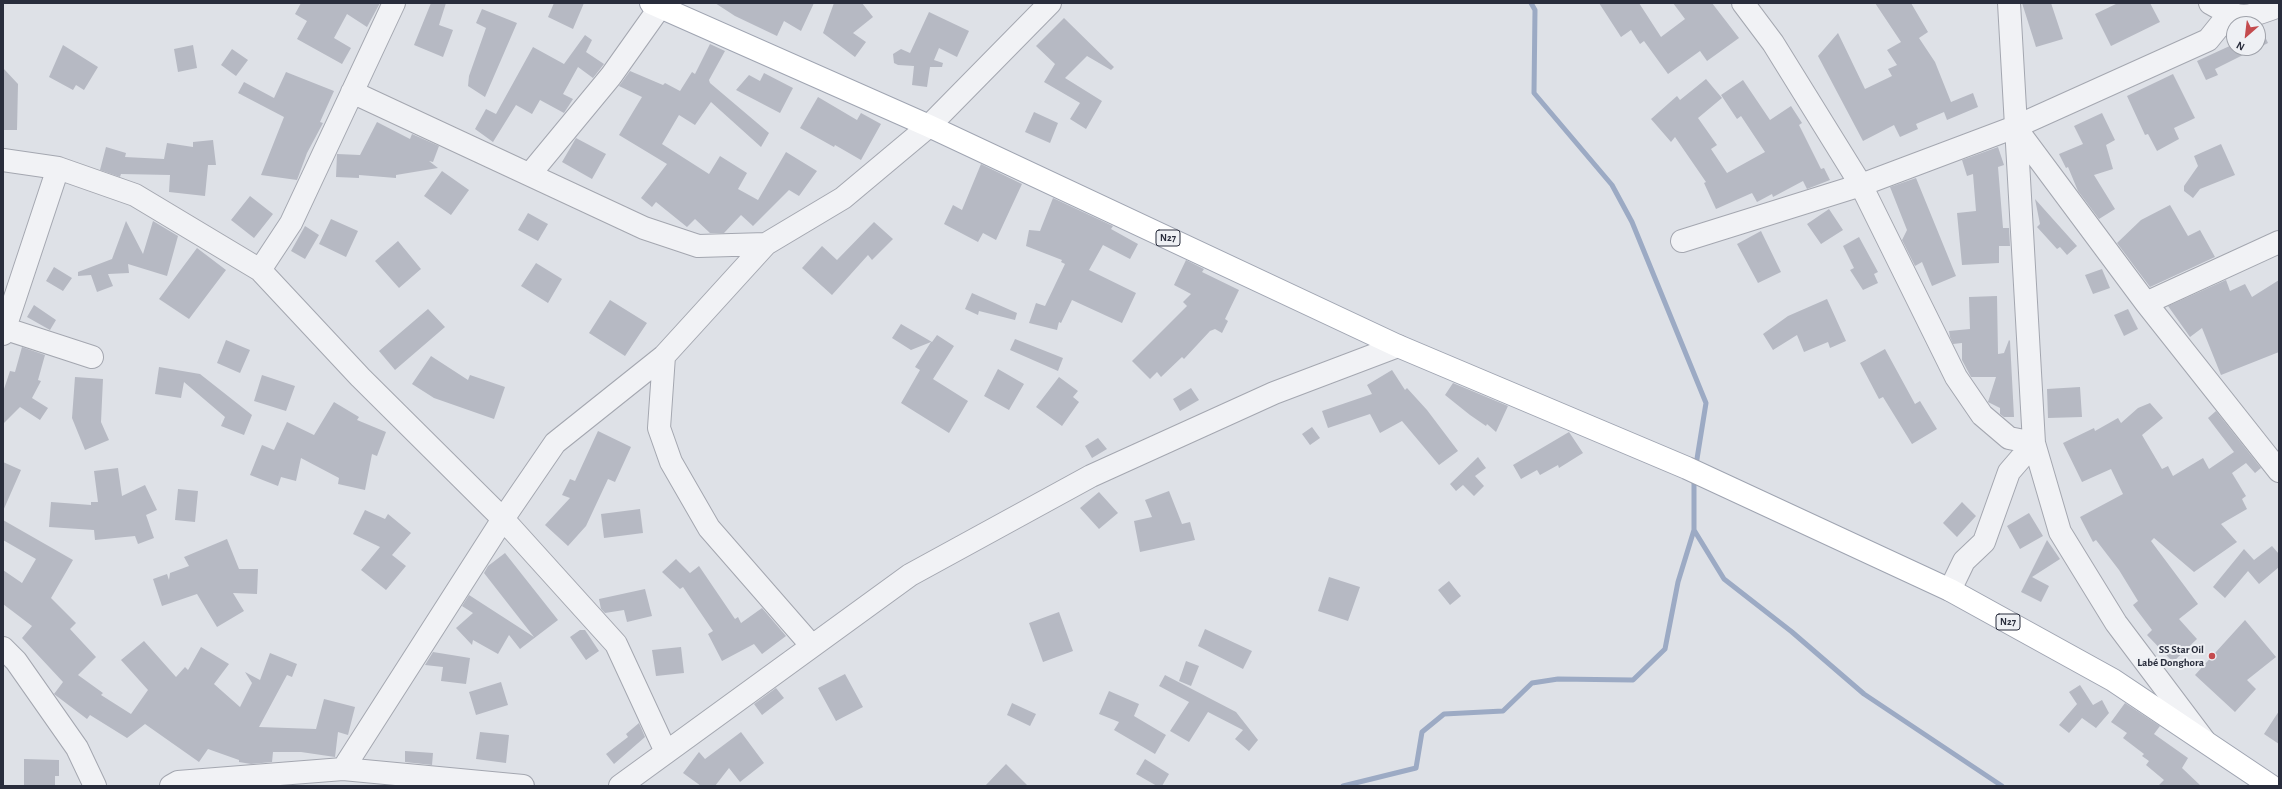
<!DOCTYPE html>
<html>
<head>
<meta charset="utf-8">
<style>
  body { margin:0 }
  #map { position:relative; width:2282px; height:789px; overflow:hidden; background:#dee1e7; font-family:"Alegreya Sans",sans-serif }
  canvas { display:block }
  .frame { position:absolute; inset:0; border:4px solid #292d3c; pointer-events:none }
  .north { position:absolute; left:2226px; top:16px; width:40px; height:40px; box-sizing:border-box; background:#eef0f4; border:1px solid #9fa2aa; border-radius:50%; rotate:208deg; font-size:11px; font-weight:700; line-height:16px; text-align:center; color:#292d3c }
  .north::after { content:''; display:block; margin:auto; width:14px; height:18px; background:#c44b4e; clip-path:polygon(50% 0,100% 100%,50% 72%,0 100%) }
</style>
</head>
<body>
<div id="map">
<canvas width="2282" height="789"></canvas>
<div class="frame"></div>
<div class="north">N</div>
</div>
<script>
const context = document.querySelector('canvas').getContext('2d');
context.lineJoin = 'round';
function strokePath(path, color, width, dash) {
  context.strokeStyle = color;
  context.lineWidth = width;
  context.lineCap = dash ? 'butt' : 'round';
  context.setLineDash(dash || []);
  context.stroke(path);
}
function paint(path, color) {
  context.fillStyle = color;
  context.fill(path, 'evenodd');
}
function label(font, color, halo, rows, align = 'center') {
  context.font = font + ' "Alegreya Sans",sans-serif';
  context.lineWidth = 4;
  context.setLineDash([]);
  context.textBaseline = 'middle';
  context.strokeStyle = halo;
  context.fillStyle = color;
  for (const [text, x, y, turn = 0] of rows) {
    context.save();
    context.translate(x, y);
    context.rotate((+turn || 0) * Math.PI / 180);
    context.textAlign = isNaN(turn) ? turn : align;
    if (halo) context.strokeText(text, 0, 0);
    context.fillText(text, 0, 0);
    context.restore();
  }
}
const stream = new Path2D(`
  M1531 3 1535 10 1534 93 1612 185 1632 222 1706 403 1696 465
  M1694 477V530L1724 579 1792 632 1864 694 2002 786
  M1343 786 1416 768 1422 732 1444 714 1503 711 1532 683 1558 679 1633 680 1665 649 1678 582 1694 530`);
const building = new Path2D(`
  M301 3H380L367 27 347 14 334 38 351 48 342 64 297 39 307 21 295 14Z
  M431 3H446L439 25 453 30 443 57 414 45Z
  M554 3H584L573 29 548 17Z
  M715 3H814L801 31 784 21 777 36 735 16Z
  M834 3H862L873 17 853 33 866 42 855 57 823 33Z
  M1599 3H1639L1661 37 1685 19 1673 3H1712L1739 38 1707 61 1700 51 1668 74 1644 41 1640 44 1631 30 1621 37Z
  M1875 3H1911L1928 32 1919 38 1935 62 1951 102 1973 93 1978 107 1947 120 1944 112 1916 124 1918 129 1900 137 1894 125 1863 141 1818 56 1838 33 1865 89 1892 76 1888 69 1897 65 1887 50 1901 42Z
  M2022 3H2051L2063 39 2036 47Z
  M2118 3H2150L2160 22 2111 46 2095 14Z
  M482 9 517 23 485 97 468 86 469 76 486 28 476 23Z
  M929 12 969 31 957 57 939 48 934 60 943 63 942 67H930L927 87 912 85 914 66 898 65 894 63 893 54 901 49 910 53Z
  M1064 18 1114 67 1111 70 1087 56 1065 78 1102 101 1086 129 1070 119 1080 103 1044 82 1055 64 1036 46Z
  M2262 30 2268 43 2258 48V32Z
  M585 35 592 40 586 52 604 64 593 78 578 67 563 94 573 99 564 113 540 100 532 114 516 105 493 142 475 129 486 109 496 114 533 47 564 64Z
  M710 44 725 51 709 80 710 83 769 133 761 147 711 102 695 125 679 115 662 144 709 174 720 156 747 173 738 189 758 200 786 152 817 171 799 196 789 190 753 226 741 215 724 233H710L695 219 687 227 656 202 652 207 641 198 667 164 619 135 642 97 619 86 630 71 663 85 665 83 680 91 692 72 695 74Z
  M2234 44V48H2257L2215 69 2218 75 2206 80 2197 61Z
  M63 45 98 67 84 90 76 85 73 90 49 77Z
  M193 45 197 68 178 72 174 49Z
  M232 49 248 60 236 76 221 65Z
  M3 68 18 84 17 130H3Z
  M286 72 334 91 320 122 323 123 307 153 297 180 261 175 284 117 238 93 244 82 274 98Z
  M764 73 793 88 780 113 736 90 749 75 760 81Z
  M2173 74 2195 118 2174 128 2179 139 2157 151 2148 134 2145 135 2127 96Z
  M1706 79 1722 98 1698 118 1717 145 1711 149 1727 173 1765 152 1741 116 1737 119 1721 95 1743 80 1770 120 1791 106 1802 123 1799 125 1821 169 1824 168 1830 180 1807 189 1803 181 1773 197 1772 194 1757 202 1752 193 1716 209 1704 183 1706 182 1675 137 1671 142 1651 119 1677 96 1680 100Z
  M818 97 857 120 861 113 881 124 861 160 835 145 834 147 800 128Z
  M1034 112 1058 123 1050 143 1025 132Z
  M2102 113 2115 140 2106 145 2113 169 2094 175 2115 209 2099 219 2078 191 2068 167 2066 168 2059 154 2083 144 2074 126Z
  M377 122 410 139 412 134 439 146 433 162 429 161 438 168 396 175V178L359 175V178L336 177 337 154 360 155Z
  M576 138 606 154 592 179 562 162Z
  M213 140 216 165H208L205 196 169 192 170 175 121 174 120 177 100 170 106 147 126 153 125 157 164 159 167 143 193 147V142Z
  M2221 144 2235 175 2200 189 2193 198 2184 191V186L2198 166 2194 156Z
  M1998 147 2004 165 1998 167 2003 228H2009L2010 246H1999V263L1962 265 1957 213 1976 211 1973 174 1967 176 1962 160Z
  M981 164 1022 184 996 240 983 233 978 242 944 224 953 205 962 210Z
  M442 171 469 190 451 215 424 196Z
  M1916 178 1956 276 1932 286 1922 262 1915 266 1902 240 1907 230 1890 187Z
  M250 196 273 214 254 238 231 220Z
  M1053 198 1113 226 1111 229 1138 244 1130 259 1103 245 1089 270 1136 293 1122 323 1072 300 1061 323 1059 322 1057 330 1029 323 1036 303 1045 306 1065 264 1061 262 1062 260 1026 246 1029 230 1040 231Z
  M2035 199 2077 246 2067 255 2060 247 2057 249 2037 227 2040 224Z
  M2170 205 2188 236 2200 230 2215 257 2150 287 2117 243 2141 220Z
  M1829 209 1843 230 1821 244 1807 224Z
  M528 213 548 224 538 241 518 230Z
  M331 219 358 231 346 257 319 244Z
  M126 221 143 254 153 221 178 236 167 276 128 264 129 273 108 274 113 286 97 292 91 275 78 276V272L112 259Z
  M874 222 893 239 872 260 868 255 832 295 802 268 822 246 837 260Z
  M305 226 319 235 305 259 291 251Z
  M1761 231 1781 272 1758 283 1737 244Z
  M1859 237 1878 272 1874 274 1878 283 1863 290 1850 270 1854 268 1843 246Z
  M398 241 421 269 399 288 375 261Z
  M197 248 226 270 189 319 159 299Z
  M1186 260 1204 269 1202 272 1239 290 1225 319 1228 321 1222 333 1215 329 1210 331 1184 359 1182 357 1161 377 1157 372 1150 379 1132 361 1187 306 1183 302 1191 294 1174 285Z
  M536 263 562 279 548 303 521 286Z
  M54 267 72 278 63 291 46 281Z
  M2102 269 2110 288 2093 294 2085 275Z
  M2226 280 2230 291 2245 284 2252 297 2279 280V352L2221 375 2202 328 2190 337 2168 306Z
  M972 293 1017 313 1015 320 979 311 978 315 965 309Z
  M1997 296 1998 354 2004 353 2009 340 2010 341 2014 417H2004L2000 414V408L1988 402 1996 377H1971L1962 360V343L1953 344 1950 337 1949 331 1970 329 1969 297Z
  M1827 299 1846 341 1830 348 1828 342 1804 352 1797 335 1773 350 1763 334 1788 316Z
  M610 300 647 323 625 356 589 333Z
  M34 305 56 320 50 330 27 317Z
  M428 309 445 327 395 370 379 351Z
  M2128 309 2138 329 2124 336 2114 315Z
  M901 324 932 342 937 335 954 346 933 379 968 401 949 433 901 403 920 370 915 367 931 342 911 350 892 338Z
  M1015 339 1063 358 1058 371 1010 350Z
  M226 340 250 350 240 373 217 363Z
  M22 347 45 355 38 380 41 381 32 398 48 408 40 420 20 407 3 424V392L10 371 15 372Z
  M1885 349 1915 404 1920 401 1937 429 1912 444 1883 397 1879 399 1860 363Z
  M431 356 468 380 470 375 505 387 494 419 434 398 412 384Z
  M159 367 200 374 252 415 244 435 221 426 225 417 184 382 181 398 155 394Z
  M998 369 1024 384 1009 410 984 396Z
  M1392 370 1405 390 1407 388 1427 410 1458 451 1439 465 1402 421 1380 433 1370 414 1328 428 1322 411 1372 394 1367 385Z
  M262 375 295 386 286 411 254 401Z
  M75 377 103 379 101 422 109 440 85 450 72 418Z
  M1059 377 1078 391 1073 397 1079 402 1062 426 1036 407Z
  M1453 383 1508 406 1496 432 1487 424 1486 426 1470 415 1445 395Z
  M2080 387 2082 417 2048 418 2047 389Z
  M1191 388 1199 400 1180 411 1173 399Z
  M334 402 359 417 357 420 386 432 377 456 372 454 365 490 338 484 339 478 301 458 296 481 281 477 278 486 250 475 262 445 274 450 287 422 314 435Z
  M2150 403 2163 418 2142 435 2162 469 2168 466 2173 476 2203 458 2209 469 2234 452 2208 418 2216 411 2261 468 2255 473 2246 463 2232 473 2246 496 2242 499 2247 509 2221 524 2237 542 2194 572 2154 538 2151 541 2198 604 2179 619 2197 639 2173 662 2147 635 2152 630 2133 605 2138 601 2119 570 2096 540 2093 542 2080 517 2123 494 2111 469 2082 482 2063 443 2094 428 2095 431 2118 418 2121 423 2138 408Z
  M1312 427 1320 438 1310 445 1302 434Z
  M598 431 631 447 615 482 608 479 586 526 568 546 545 525 570 498 562 495 570 479 575 481Z
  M1569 432 1583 453 1559 468 1558 465 1540 475 1537 470 1521 479 1513 465Z
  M1098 438 1107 449 1092 458 1085 446Z
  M1478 457 1486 468 1475 476 1484 486 1474 496 1463 485 1456 491 1450 484Z
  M3 462 21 470 3 511Z
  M118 468 122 496 145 485 157 510 146 515 154 538 138 544 135 536 95 540 94 530 49 527 51 502 91 505V502H98L94 471Z
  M178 489 198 491 195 522 175 520Z
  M1169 491 1182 524 1190 522 1195 540 1140 552 1134 521 1152 517 1145 500Z
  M1099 492 1118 513 1099 529 1080 508Z
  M1962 502 1976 516 1957 537 1943 523Z
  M640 509 643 533 604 538 601 514Z
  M365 510 385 519 388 514 411 533 392 555 406 566 386 590 361 570 380 547 353 534Z
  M2029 513 2043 536 2020 549 2007 526Z
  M3 520 73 560 51 598 76 623 70 629 96 657 78 675 103 693 101 695 131 714 148 690 121 660 144 641 176 677 185 667 188 670 201 647 229 664 214 684 240 707 252 683 245 672 260 680 270 653 297 664 292 677 287 675 259 727 316 729 324 699 355 707 348 735 338 732 335 757 301 752H273L272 762 251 764 239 762V760L208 749 199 762 145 724 127 738 90 715 87 719 54 694 63 682 22 638 32 626 3 604V570L22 583 36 559 3 540Z
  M227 539 239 569H258L257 594 233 593 244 611 217 627 197 594 162 606 153 579 167 574 169 580 170 573 189 566 184 557Z
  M2047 540 2060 559 2032 577 2049 586 2041 602 2021 592Z
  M2272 546 2279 554V567L2259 584 2248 571 2225 598 2213 587 2244 549 2254 560Z
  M505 553 558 620 520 649 509 635 498 654 473 640 472 645 456 628 473 613 462 606 469 595 534 637 484 573 488 566Z
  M676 559 690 573 699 566 735 619 738 617 741 623 762 608 786 636 762 654 754 644 722 661 708 634 713 631 683 587 680 589 662 572Z
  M1329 577 1360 587 1348 621 1318 611Z
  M1449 581 1461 596 1450 605 1438 590Z
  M645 589 652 616 627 622 624 610 605 613 601 609 599 599Z
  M1059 612 1073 651 1043 662 1029 623Z
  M2245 620 2276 657 2247 680 2256 689 2235 712 2195 675Z
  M1205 629 1252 651 1243 669 1198 646Z
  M580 630H585L599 651 586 660 570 637Z
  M681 647 684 673 656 676 652 650Z
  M433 652 470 658 466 684 441 681 443 667 425 665Z
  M1186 661 1199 666 1191 686 1179 681Z
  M845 674 863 707 836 721 818 688Z
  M1165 675 1236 712 1258 740 1249 751 1235 739 1243 730 1208 712 1189 742 1170 731 1189 702 1159 686Z
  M501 682 508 705 476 715 469 692Z
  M2080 685 2093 705 2102 700 2109 713 2096 728 2082 718 2069 733 2059 725 2077 704 2069 692Z
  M776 688 784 698 762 715 754 704Z
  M1109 691 1139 704 1134 716 1166 735 1155 754 1114 730 1119 722 1099 714Z
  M1012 703 1036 714 1030 726 1007 715Z
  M2125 703 2160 726 2154 734 2188 758 2182 768 2201 786H2158L2164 780 2146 765 2149 761 2142 756 2144 754 2123 738 2127 733 2111 722Z
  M2279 711V744L2264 734Z
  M639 723 645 737 614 764 606 754 628 737 626 734Z
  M480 732 509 735 506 763 476 759Z
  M741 732 764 763 740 782 729 768 715 786H701L683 773 699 752 705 759Z
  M405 751 433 753 432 765 405 762Z
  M24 759 59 760V776H55V786L24 785Z
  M1145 759 1169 774 1162 786H1157L1136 774Z
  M1006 764 1028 786H985Z`);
const minor = new Path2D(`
  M1743 3 1773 43 1861 185 1956 377 1982 415 2009 438 2034 443 2009 472 1984 542 1964 561 1950 590
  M2009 3 2034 443 2060 532 2116 623 2204 740
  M2210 3C2241 21 2247 18 2279 6
  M352 92 644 228 698 246 766 244
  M2015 127 2146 303 2279 471
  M3 160 58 168 135 195 260 270 360 377 503 519 616 644 666 752
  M530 174 611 76 660 7
  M1682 241 1861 185 2015 127 2208 40 2229 14
  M260 270 291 223 394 3
  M2146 303 2279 242
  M3 328 92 357
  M3 334 58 168
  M664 356 659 428 671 462 709 528 812 646
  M3 648 16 661 77 748 95 786
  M343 769 503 519 555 443 664 356 766 244 843 198 929 126 1050 3
  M171 786 178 782 343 769 523 786
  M620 786 910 575 1091 476 1274 393 1398 346`);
const major = new Path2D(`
  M651 3 929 126 1398 346 1687 468 1950 590 2113 680 2271 786`);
const markers = [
  [2212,656,4,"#c44b4e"]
];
const shields = [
  [1168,238,24],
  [2008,622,24]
];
const shieldNames = [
  ["N27",1168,238],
  ["N27",2008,622]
];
const poiNames = [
  ["SS Star Oil",2204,650],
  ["Labé Donghora",2204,663]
];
strokePath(stream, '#9caac4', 5);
paint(building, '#b6b9c3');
strokePath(minor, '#a4a7b0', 24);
strokePath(major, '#9fa4b1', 24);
strokePath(minor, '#f1f2f5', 22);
strokePath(major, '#fff', 22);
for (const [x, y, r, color] of markers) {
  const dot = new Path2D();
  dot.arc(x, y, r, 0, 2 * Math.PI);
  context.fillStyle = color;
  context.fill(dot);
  strokePath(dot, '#eef0f4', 1.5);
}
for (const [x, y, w] of shields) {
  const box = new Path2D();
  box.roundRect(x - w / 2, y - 8, w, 16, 3);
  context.fillStyle = '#eef0f4';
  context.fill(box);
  strokePath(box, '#292d3c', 1);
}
label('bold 10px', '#292d3c', null, shieldNames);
label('bold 11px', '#292d3c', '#eef0f4', poiNames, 'right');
</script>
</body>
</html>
